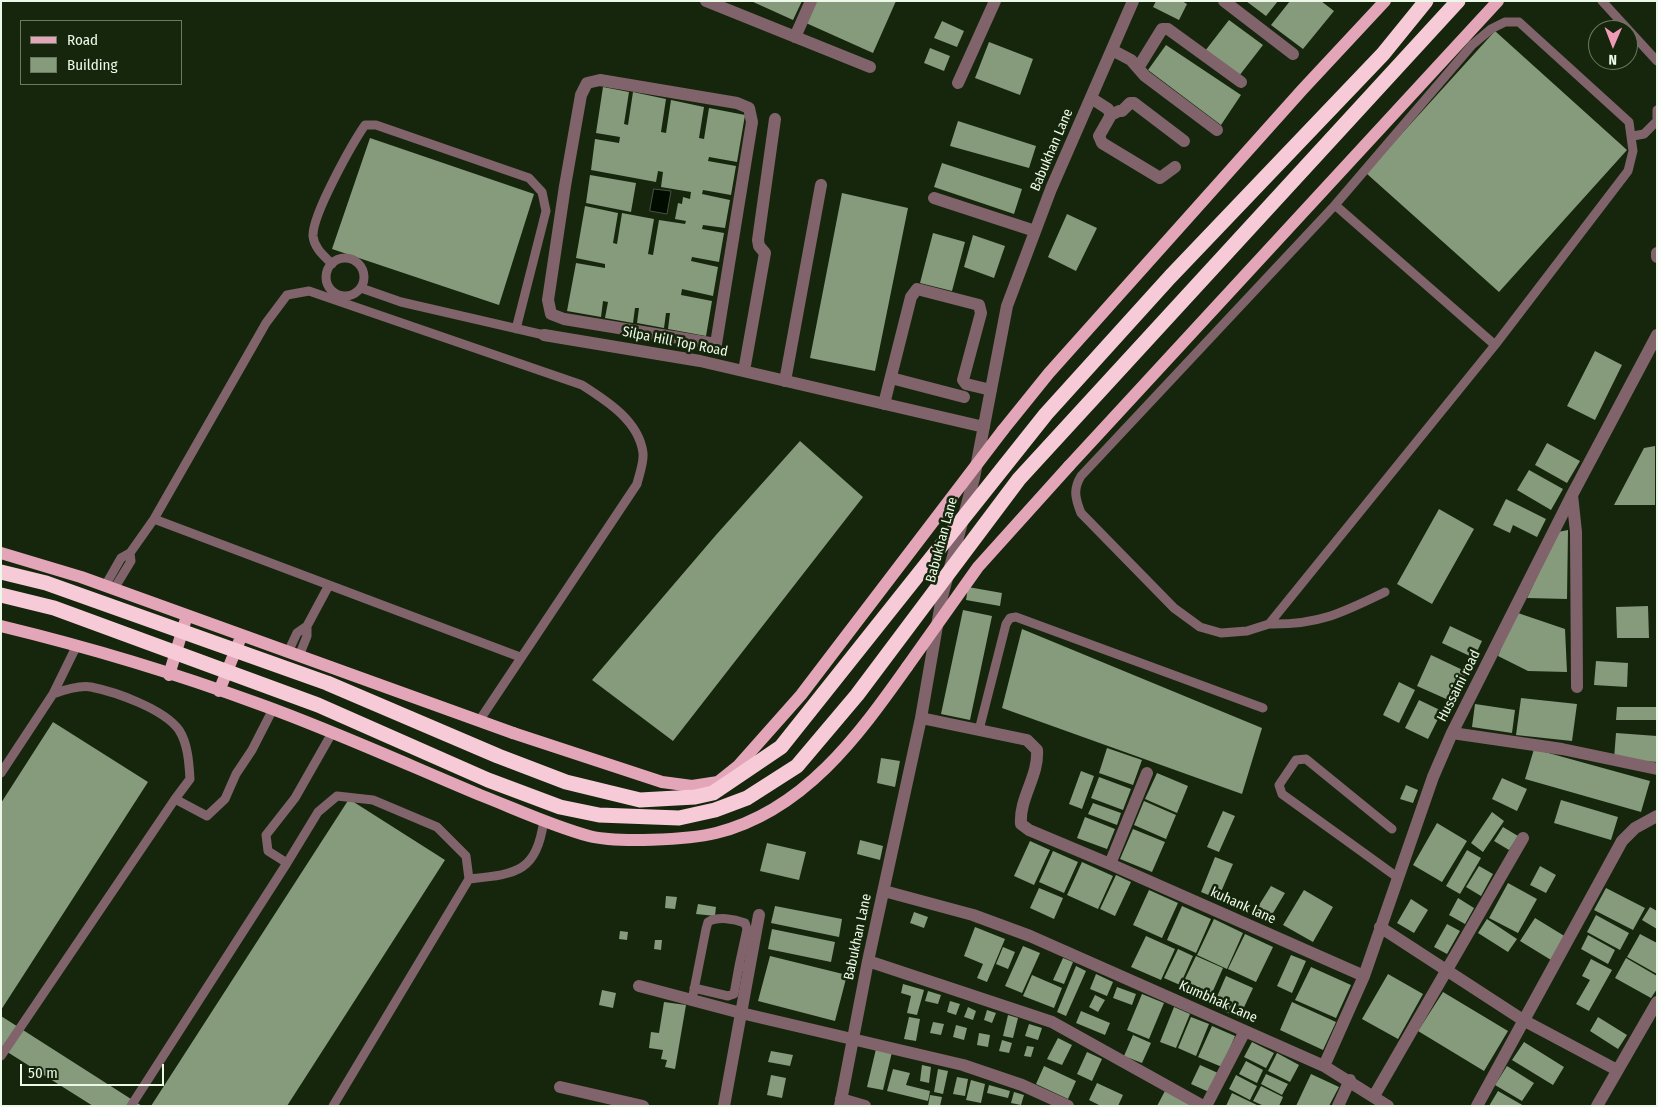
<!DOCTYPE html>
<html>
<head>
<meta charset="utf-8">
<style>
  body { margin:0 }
  #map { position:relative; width:1658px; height:1107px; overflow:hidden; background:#15260c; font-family:"Fira Sans Condensed",sans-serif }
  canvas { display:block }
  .frame { position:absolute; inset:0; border:2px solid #edf9e8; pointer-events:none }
  .legend { position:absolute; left:20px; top:20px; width:162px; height:65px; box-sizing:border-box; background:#15260c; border:1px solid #6b7a64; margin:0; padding:6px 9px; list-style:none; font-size:15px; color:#edf9e8 }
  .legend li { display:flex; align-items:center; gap:10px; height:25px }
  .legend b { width:25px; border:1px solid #6b7a64 }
  .north { position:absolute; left:1588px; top:20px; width:50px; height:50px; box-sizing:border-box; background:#15260c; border:1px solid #6b7a64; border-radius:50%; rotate:181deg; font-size:14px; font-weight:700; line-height:20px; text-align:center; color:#edf9e8 }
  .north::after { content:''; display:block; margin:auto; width:18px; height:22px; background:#f09ab5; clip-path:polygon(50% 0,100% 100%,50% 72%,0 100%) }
  .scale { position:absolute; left:20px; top:1064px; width:144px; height:22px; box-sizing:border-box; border:2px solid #edf9e8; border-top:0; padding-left:6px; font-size:15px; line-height:18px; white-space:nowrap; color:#edf9e8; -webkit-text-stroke:4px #15260c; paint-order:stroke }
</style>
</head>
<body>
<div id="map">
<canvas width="1658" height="1107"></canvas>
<div class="frame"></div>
<ul class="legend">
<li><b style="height:6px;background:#e3a5b8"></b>Road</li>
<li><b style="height:14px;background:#869a7c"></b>Building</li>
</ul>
<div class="north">N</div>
<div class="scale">50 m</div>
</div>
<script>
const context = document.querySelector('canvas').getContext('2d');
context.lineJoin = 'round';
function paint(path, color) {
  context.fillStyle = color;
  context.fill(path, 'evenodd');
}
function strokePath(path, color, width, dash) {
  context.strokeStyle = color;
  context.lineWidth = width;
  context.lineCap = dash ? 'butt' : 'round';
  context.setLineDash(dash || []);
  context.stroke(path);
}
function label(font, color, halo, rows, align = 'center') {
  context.font = font + ' "Fira Sans Condensed",sans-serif';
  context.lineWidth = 5;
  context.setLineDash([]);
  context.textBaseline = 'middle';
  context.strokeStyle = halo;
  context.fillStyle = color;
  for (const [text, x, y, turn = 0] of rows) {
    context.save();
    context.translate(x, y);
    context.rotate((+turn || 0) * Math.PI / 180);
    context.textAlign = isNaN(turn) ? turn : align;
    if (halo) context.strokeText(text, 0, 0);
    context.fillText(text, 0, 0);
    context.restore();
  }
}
const water = new Path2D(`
  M654 189 671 191 667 214 650 211Z`);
const building = new Path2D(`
  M751 1H802L793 20Z
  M815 1H896L873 53 806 23Z
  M1156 1H1182L1187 4 1179 20 1153 7Z
  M1246 1H1278L1266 16Z
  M1290 1H1321L1334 11 1303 49 1271 25Z
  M1229 20 1263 45 1239 76 1205 51Z
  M942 21 964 31 957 47 934 38Z
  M1495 31 1627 150 1499 292 1366 173Z
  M989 42 1033 59 1020 95 975 78Z
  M1166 45 1241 95 1221 125 1148 70Z
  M930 48 950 56 944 71 924 63Z
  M603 87 629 92 624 124 628 125 633 92 666 99 661 132 666 133 671 100 704 107 699 138 704 139 709 108 745 115 737 162 709 157 708 161 736 166 731 195 703 190 702 194 730 200 725 228 703 225 702 229 724 233 719 262 692 257 691 261 718 267 713 296 682 289 681 295 712 301 706 336 668 329 670 313H666L664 328 637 323 639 308H635L633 323 605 318 608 302 603 301 601 317 567 311 576 263 605 268V264L576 258 585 206 618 213 613 243 617 244 622 213 654 219 648 254 653 255 659 220 685 224 686 221 675 219 678 203 682 204 683 197 690 199 691 192 661 187 663 172 658 171 656 182 591 170 595 139 619 143 620 137 596 133Z
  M958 121 1036 146 1029 168 950 146Z
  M370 138 534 194 499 305 332 249Z
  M942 163 1022 189 1014 214 934 187Z
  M590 175 636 183 631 212 586 203Z
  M842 193 908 208 875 371 810 358Z
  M1067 214 1097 228 1076 271 1048 257Z
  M933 233 965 242 952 291 920 283Z
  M973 235 1005 246 994 278 964 267Z
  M1595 351 1622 365 1595 420 1567 406Z
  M800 441 863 497 673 741 592 680 716 535Z
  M1547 443 1580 461 1567 483 1535 465Z
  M1655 446V505H1614L1644 448Z
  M1529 470 1563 489 1551 510 1517 490Z
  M1506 499 1546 519 1537 537 1513 525 1510 533 1493 525Z
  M1439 509 1474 529 1432 604 1397 584Z
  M1568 530 1567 599 1527 598 1558 532Z
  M968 587 1002 593 1000 606 966 600Z
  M1648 606 1649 638H1617L1616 607Z
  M963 610 992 616 970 720 941 714Z
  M1515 612 1565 629 1567 672 1528 671 1498 656Z
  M1450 626 1482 641 1474 658 1442 643Z
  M1022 629 1262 728 1242 794 1002 708Z
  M1431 655 1467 672 1453 702 1417 686Z
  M1596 661 1628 663 1627 687 1594 685Z
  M1399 682 1415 690 1399 723 1383 715Z
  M1521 698 1577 704 1572 741 1516 735Z
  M1419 700 1442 711 1428 739 1405 728Z
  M1475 704 1515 710 1512 733 1472 727Z
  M1617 707H1657V720H1616Z
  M53 722 148 782 1 1010V803Z
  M1616 733 1657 736V762L1614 759Z
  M1107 748 1142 760 1133 785 1099 773Z
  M1534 749 1650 781 1641 812 1525 779Z
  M881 758 900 761 895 787 877 783Z
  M1081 771 1094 776 1082 809 1069 804Z
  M1157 773 1188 786 1177 813 1145 799Z
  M1099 777 1131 789 1123 810 1091 798Z
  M1502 778 1527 789 1517 811 1492 799Z
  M1406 785 1418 790 1413 803 1400 799Z
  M349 799 445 860 287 1106H151Z
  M1561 800 1618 817 1611 840 1554 823Z
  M1144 801 1176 815 1166 839 1134 825Z
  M1093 803 1121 813 1117 825 1088 814Z
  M1223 811 1235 816 1219 852 1207 847Z
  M1492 812 1504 821 1483 852 1471 843Z
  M1085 817 1115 829 1107 849 1077 838Z
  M1437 823 1467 841 1442 882 1413 865Z
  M1503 827 1518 836 1509 850 1494 841Z
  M1133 829 1165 842 1152 872 1120 859Z
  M860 840 883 846 880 860 857 854Z
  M1030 841 1050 850 1034 885 1014 876Z
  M767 843 806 852 799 880 760 871Z
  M1467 850 1481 858 1460 894 1446 886Z
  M1053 851 1078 862 1064 893 1039 882Z
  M1215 857 1233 864 1218 899 1201 892Z
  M1082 862 1113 876 1098 909 1067 895Z
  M1479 866 1493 874 1481 896 1466 887Z
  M1540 866 1556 875 1546 893 1530 885Z
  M1116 875 1131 882 1115 916 1100 909Z
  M1508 883 1537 899 1518 933 1489 918Z
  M1271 886 1285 893 1270 918 1256 910Z
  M1039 888 1063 898 1054 919 1030 908Z
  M1606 888 1645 908 1633 930 1594 910Z
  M1149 890 1178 903 1162 938 1133 925Z
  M1304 890 1333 907 1313 942 1283 925Z
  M666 896 677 897 675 909 665 908Z
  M1458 898 1474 908 1465 924 1449 915Z
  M1411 899 1428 910 1414 933 1397 923Z
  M698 904 716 907 715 916 696 914Z
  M775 906 842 919 839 937 771 923Z
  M1182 906 1211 919 1196 953 1167 940Z
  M1650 907 1657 911V929L1642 920Z
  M914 912 928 917 924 928 910 923Z
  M1596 915 1629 933 1620 950 1587 932Z
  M1535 918 1566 937 1551 960 1520 941Z
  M1214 919 1243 933 1227 969 1197 955Z
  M1487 919 1517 939 1508 952 1478 933Z
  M1447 924 1460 931 1447 954 1434 947Z
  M975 927 1005 939 987 982 977 978 983 964 964 956Z
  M772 929 835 942 831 962 768 949Z
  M620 931 628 932 627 940 619 939Z
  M1245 934 1273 947 1256 982 1228 969Z
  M1640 934 1657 943V974L1627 957Z
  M1588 935 1615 950 1608 964 1581 949Z
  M1146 936 1175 949 1161 980 1131 967Z
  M655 940H662L661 950 654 949Z
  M1023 946 1040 953 1022 993 1005 986Z
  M1003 947 1015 952 1008 969 996 964Z
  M1178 949 1193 956 1180 985 1164 978Z
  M1291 955 1306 961 1292 993 1277 986Z
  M770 956 847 975 835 1021 758 1001Z
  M1196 956 1223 968 1209 1000 1181 987Z
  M1063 958 1073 962 1064 984 1053 980Z
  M1626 958 1657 976V989L1651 998 1615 978Z
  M1591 959 1612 970 1589 1011 1576 1004 1590 980 1582 976Z
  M1076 966 1086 971 1066 1016 1057 1012Z
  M1311 967 1351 985 1336 1018 1295 1000Z
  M1096 974 1113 982 1107 996 1090 989Z
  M1388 974 1423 994 1398 1039 1362 1019Z
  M1032 975 1062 988 1054 1008 1023 996Z
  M1226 976 1253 988 1239 1018 1213 1006Z
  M903 984 924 990 917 1015 907 1013 911 996 901 993Z
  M1117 987 1136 994 1132 1005 1113 998Z
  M602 990 616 993 613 1008 599 1005Z
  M928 991 941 995 938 1004 925 1001Z
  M1443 992 1508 1031 1484 1071 1418 1031Z
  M1142 994 1164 1003 1149 1039 1127 1030Z
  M1095 995 1105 1000 1098 1012 1089 1007Z
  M950 1001 960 1004 956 1015 947 1012Z
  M664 1002 686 1005 675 1069 665 1067 667 1060 661 1059 663 1050 649 1048 651 1032 659 1033Z
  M1292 1002 1336 1022 1323 1050 1280 1030Z
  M968 1007 976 1011 973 1020 964 1017Z
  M1174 1007 1190 1014 1176 1048 1160 1042Z
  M987 1010 996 1013 992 1023 984 1020Z
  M1081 1011 1110 1023 1105 1035 1076 1023Z
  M1008 1015 1018 1018 1013 1038 1003 1036Z
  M1 1016 142 1106H93L1 1048Z
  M909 1017 920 1019 916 1041 904 1039Z
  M1191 1017 1209 1024 1196 1056 1178 1048Z
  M1598 1017 1627 1035 1618 1049 1590 1031Z
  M933 1022 944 1024 941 1035 930 1033Z
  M1029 1024 1042 1028 1038 1040 1025 1036Z
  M956 1025 967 1028 964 1040 953 1037Z
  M1212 1026 1235 1036 1222 1067 1198 1057Z
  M979 1033 990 1035 988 1047 977 1045Z
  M1133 1035 1151 1043 1142 1063 1124 1056Z
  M1058 1038 1072 1045 1062 1065 1047 1059Z
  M1002 1040 1012 1043 1009 1053 999 1051Z
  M1252 1042 1274 1053 1266 1068 1244 1057Z
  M1524 1042 1564 1067 1553 1085 1512 1060Z
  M1027 1046 1034 1047 1031 1057 1024 1056Z
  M876 1049 892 1052 883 1090 867 1087Z
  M771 1051 793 1055 790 1066 768 1062Z
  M1087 1052 1102 1059 1092 1081 1077 1074Z
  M1277 1053 1299 1065 1290 1082 1268 1071Z
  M1246 1061 1263 1070 1257 1083 1239 1074Z
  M922 1065 931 1067 929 1083 920 1081Z
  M1200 1065 1218 1073 1209 1092 1191 1084Z
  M1044 1066 1076 1081 1068 1099 1036 1084Z
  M1507 1066 1534 1083 1522 1101 1495 1085Z
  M893 1069 910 1073 906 1085 930 1091 928 1101 887 1091Z
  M938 1069 948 1071 943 1094 934 1092Z
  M1266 1074 1288 1084 1282 1095 1261 1084Z
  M1311 1074 1339 1087 1329 1106H1296Z
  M771 1075 786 1078 782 1098 767 1095Z
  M1236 1075 1257 1086 1250 1100 1229 1089Z
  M957 1077 968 1079 965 1096 953 1094Z
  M971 1080 985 1084 981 1103 966 1100Z
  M1097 1083 1123 1095 1118 1106H1101L1089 1100Z
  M989 1085 1010 1091 1008 1098 987 1093Z
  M1261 1086 1283 1097 1279 1106H1264L1253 1101Z
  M1166 1089 1198 1106H1157Z
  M1498 1091 1524 1106H1489Z
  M1014 1092 1024 1095 1021 1105 1011 1103Z
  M1232 1093 1259 1106H1226Z
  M930 1095 942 1097 940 1106H928Z`);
const lane = new Path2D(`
  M1602 1 1657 61
  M1505 22H1519L1629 122 1633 151 1628 171 1495 345 1269 624 1247 631 1221 633 1200 627 1174 608 1081 513C1075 498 1073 489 1081 476L1335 205 1472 45 1491 29Z
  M1657 110V118
  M1633 136 1644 134 1657 121
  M1335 205 1495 345
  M326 277a19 19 0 1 1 38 0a19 19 0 1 1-38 0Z
  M332 264C324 256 314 248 313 236 312 215 352 144 365 125H376L529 178 542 192 546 211 516 329
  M361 288 401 302 544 335
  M154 519 520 657
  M105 586 121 558 130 553
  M114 589 131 561 130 553 154 519 266 323 287 295 309 291 582 385C607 401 639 421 643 453 644 463 639 475 637 484L479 721
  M1269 624C1318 625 1342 613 1385 592
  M288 652 297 633 307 626
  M299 656 307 636V626L329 585
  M53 694 77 645
  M979 730 1006 624 1010 618 1016 617 1263 708
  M332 733 295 798 266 835 268 851 287 863 318 812 337 796 373 800 437 827 466 856 469 879 333 1106
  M1 773 53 694C64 690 79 685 91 687 116 692 164 709 179 730 188 744 189 763 190 779L175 799 207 816 225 799 236 774 252 750 273 709
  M1392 829 1306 759 1296 760 1279 785 1282 794 1397 877
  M469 879C517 874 536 873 544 820
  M694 988 728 996 734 994 739 966
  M692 1000 706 929 708 922C718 916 734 919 745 923L747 929 739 966 750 968
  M1 1056 175 799
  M131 1106 287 863`);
const street = new Path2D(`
  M706 1 870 67
  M1224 1 1293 54
  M795 37 811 1
  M1112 50 1131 60 1145 76 1217 130
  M1138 68 1162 29H1168L1241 82
  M600 80 737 103 749 108 752 122 716 344 564 319 551 314 548 300 565 186 581 95 587 83Z
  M958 83 995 1
  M1091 98 1108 109 1111 115 1099 136 1102 143 1160 178 1175 167
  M1111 115 1119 111H1122L1130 103H1134L1184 141
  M934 198 1035 231
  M1657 253V257
  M544 335 700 361 984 427
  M744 371 765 253 759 246 758 240 775 119
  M891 378 964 397
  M785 381 821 185
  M884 404 911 297 917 289 979 305 981 313 963 380 966 384 991 390
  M1572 495 1576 532 1577 687
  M921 718 1027 740 1037 750C1039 776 1019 798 1021 824L1029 830 1110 864 1147 773
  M1452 733 1562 749 1657 769
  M1110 864 1364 976
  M884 891 973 915 1030 936 1324 1066 1388 1106
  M1380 927 1523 1020 1617 1070
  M868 961 1052 1022 1203 1106
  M639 986 741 1013 963 1065 1022 1085 1068 1106
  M1324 1066 1364 976 1433 777 1452 733 1572 495 1657 335
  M560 1087 643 1106
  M1374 1096 1523 838
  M841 1099 865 1106
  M724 1106 759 915
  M840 1106 868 961 921 718 942 597 974 478 1007 306 1051 189 1133 1
  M1206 1106 1245 1031
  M1338 1106 1350 1080
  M1477 1106 1622 841 1635 828 1657 816
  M1597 1106 1657 1002`);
const primary = new Path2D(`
  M1003 430 1049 373 1302 90 1385 1
  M1069 466 1498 1
  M1 553 81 577 513 733
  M1 626C88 647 175 673 259 704 334 731 406 764 480 795 516 809 552 826 589 836 616 843 688 840 716 833 804 811 858 736 907 667
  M169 675 185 622
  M219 691 239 642`);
const primaryBridge = new Path2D(`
  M907 667 978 567 1069 466
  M513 733 662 782 692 786 718 782 738 766 801 695 1003 430`);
const highwayBridge = new Path2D(`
  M1 572 46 583 327 683 498 756 566 782 640 800 695 797 713 793 781 747 1046 414 1170 277 1383 54 1426 1
  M1 595 54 608 318 705 488 780 560 807 599 815 679 818 715 810 747 798 797 766 857 695 1019 479 1458 1`);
const streetNames = [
  ["Babukhan Lane",1052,150,-67],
  ["Silpa Hill Top Road",675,342,11],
  ["Babukhan Lane",942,540,-75],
  ["Hussaini road",1459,686,-63],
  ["kuhank lane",1243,906,24],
  ["Babukhan Lane",858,937,-78],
  ["Kumbhak Lane",1218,1002,24]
];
paint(water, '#010b00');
strokePath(water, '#485246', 1);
paint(building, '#869a7c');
strokePath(lane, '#81636b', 9);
strokePath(street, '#81636b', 12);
strokePath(primary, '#e3a5b8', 12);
strokePath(primaryBridge, '#e3a5b8', 12);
strokePath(highwayBridge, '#f7cad7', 15);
label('14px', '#edf9e8', '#15260c', streetNames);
</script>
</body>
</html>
